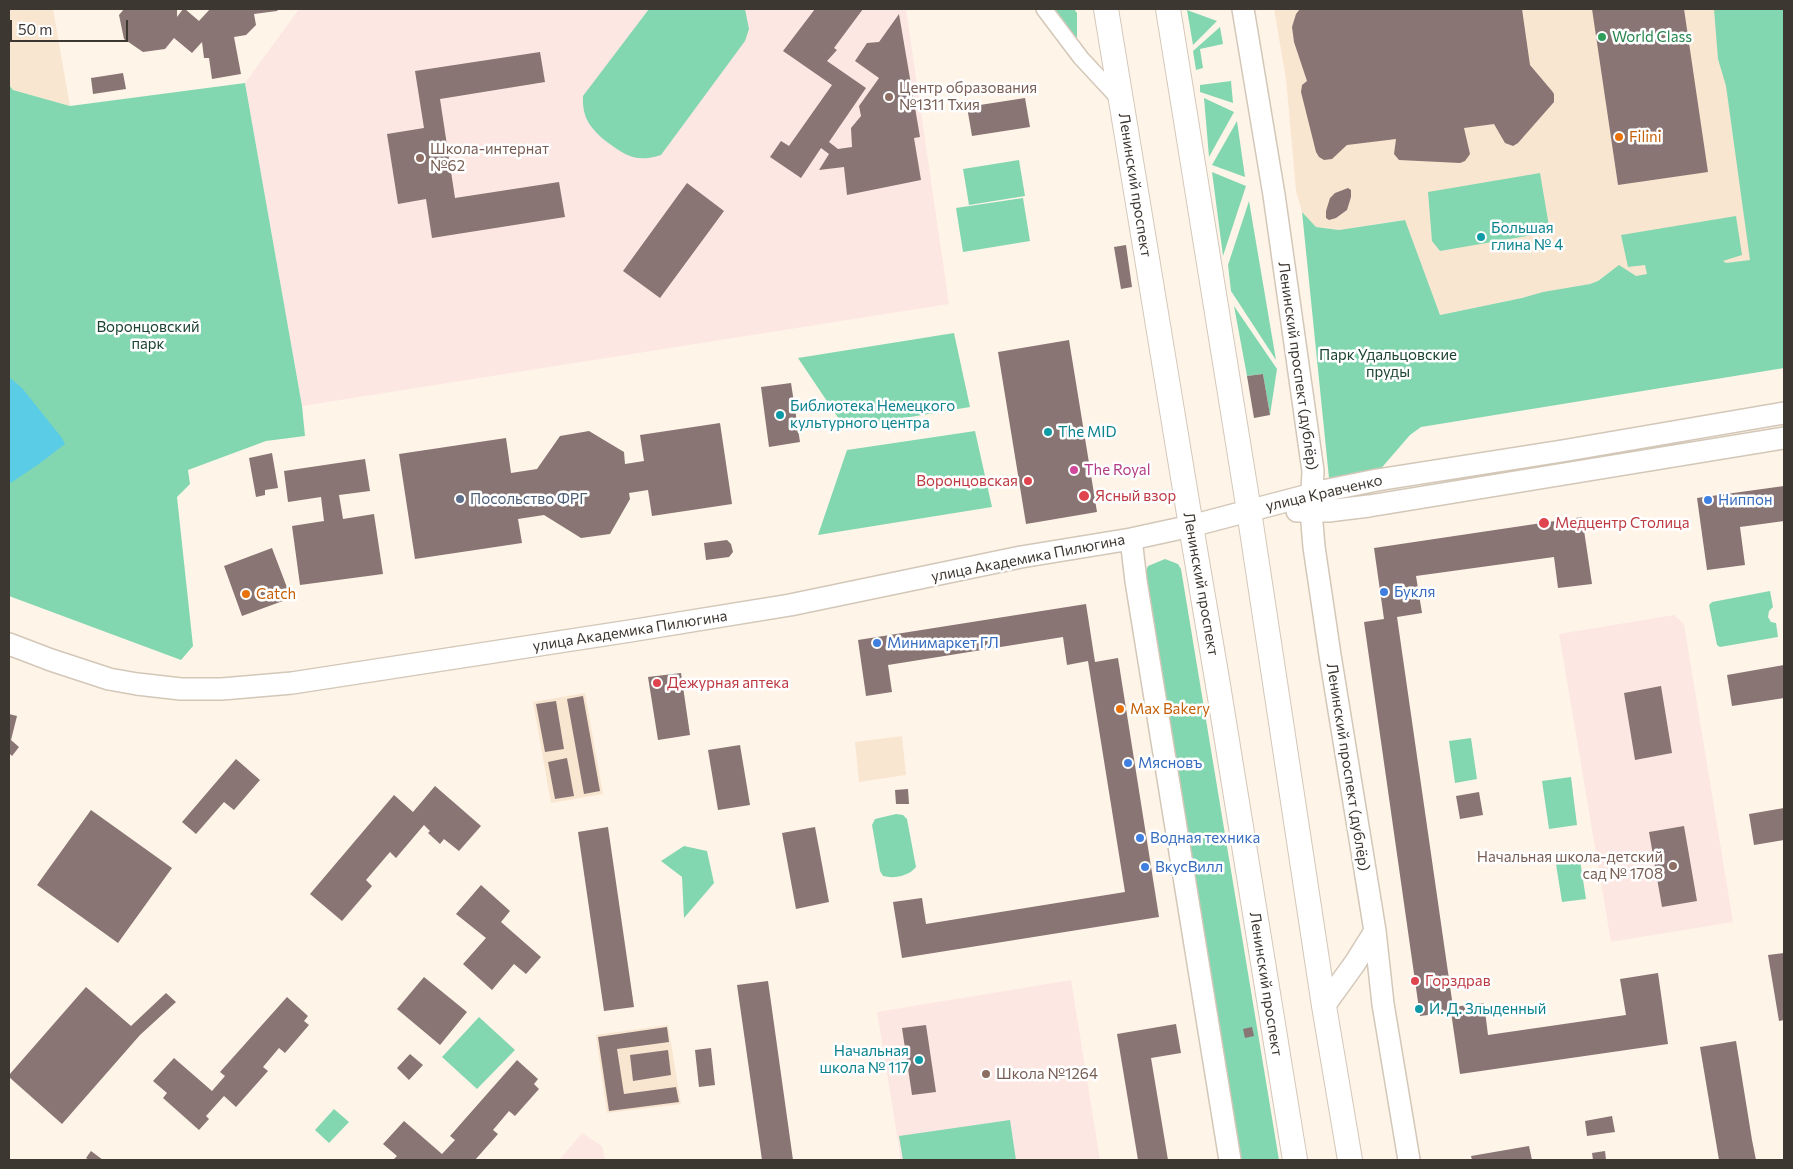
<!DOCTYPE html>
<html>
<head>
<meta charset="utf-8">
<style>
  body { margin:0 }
  #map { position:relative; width:1793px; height:1169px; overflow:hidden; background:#fff4e8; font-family:Commissioner,sans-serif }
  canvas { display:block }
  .frame { position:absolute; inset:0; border:10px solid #3d3732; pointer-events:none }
  .scale { position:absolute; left:10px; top:20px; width:118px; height:22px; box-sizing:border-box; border:2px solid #3d3732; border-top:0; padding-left:6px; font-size:15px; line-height:18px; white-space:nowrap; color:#3d3732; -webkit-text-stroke:4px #fff; paint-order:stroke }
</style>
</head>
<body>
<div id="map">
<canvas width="1793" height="1169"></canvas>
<div class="frame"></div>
<div class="scale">50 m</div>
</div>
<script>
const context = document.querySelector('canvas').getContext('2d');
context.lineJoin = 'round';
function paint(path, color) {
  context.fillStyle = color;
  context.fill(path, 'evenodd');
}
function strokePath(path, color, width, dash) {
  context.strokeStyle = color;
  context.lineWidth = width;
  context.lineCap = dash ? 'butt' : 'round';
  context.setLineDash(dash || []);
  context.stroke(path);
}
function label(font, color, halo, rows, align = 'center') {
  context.font = font + ' Commissioner,sans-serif';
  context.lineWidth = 5;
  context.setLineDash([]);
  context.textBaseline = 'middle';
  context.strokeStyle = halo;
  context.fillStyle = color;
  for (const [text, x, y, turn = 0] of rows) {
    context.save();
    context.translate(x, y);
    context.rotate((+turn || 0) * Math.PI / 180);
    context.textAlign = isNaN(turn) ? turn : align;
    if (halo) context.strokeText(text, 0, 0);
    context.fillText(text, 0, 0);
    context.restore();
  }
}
const built = new Path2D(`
  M9 9H53L70 106 13 90 9 85Z
  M1274 9H1716L1751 260 1636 276 1609 272 1598 281 1590 284 1440 315 1404 220 1339 230 1316 227 1302 212 1296 191 1286 79Z
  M585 693 603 794 551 803 533 702Z
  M902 736 906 775 859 782 855 742Z
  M668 1025 681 1104 607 1113 596 1035Z`);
const education = new Path2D(`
  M299 9H906L949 304 302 406 245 83Z
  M1674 615 1684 624 1733 922 1611 942 1559 634Z
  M1071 980 1100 1160H901L877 1012Z
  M582 1133 602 1146 605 1160H559Z`);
const green = new Path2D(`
  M649 9H745L749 29 745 41 661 155C637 163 626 156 607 142 590 128 582 118 583 96Z
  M1055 9H1074L1077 13V42Z
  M1714 9H1784V368L1421 427 1410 435 1378 472 1329 478 1302 212 1316 227 1339 230 1405 220 1440 315 1522 298 1543 292 1590 284 1598 281 1619 265 1636 276 1647 274 1645 265 1628 267 1621 235 1736 216 1742 255 1723 261 1726 263 1750 260 1726 86 1718 59Z
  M1187 10 1217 21 1193 45Z
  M1220 27 1223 44 1200 49 1203 68 1196 70 1193 51Z
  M1231 81 1233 103 1200 92V85Z
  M245 83 302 406 305 436 266 441 188 470 190 484 177 497 193 646 181 660 9 596V85L13 90 70 106Z
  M1204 98 1234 112 1209 157Z
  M1237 121 1245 177 1212 165Z
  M1019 160 1025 196 969 205 963 169Z
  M1212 172 1246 186 1223 256Z
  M1540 173 1550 232 1440 251 1432 241 1428 192Z
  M1023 198 1030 241 963 252 956 208Z
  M1249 201 1276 360 1231 291 1228 265Z
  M1234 306 1277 369 1270 415 1263 374 1247 376Z
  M954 333 970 407 845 428 798 358Z
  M975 431 992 507 818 535 847 450Z
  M1165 559 1178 564 1181 569 1279 1160H1237L1144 575 1148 566Z
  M1770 591 1773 607 1769 611 1768 617 1771 622 1776 623 1778 637 1720 647 1717 645 1709 605 1712 602Z
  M1471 738 1477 779 1455 783 1449 741Z
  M1571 777 1577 825 1549 829 1542 781Z
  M896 814 903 815 907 819 916 867C909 876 894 879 883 876L880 871 872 825 875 819Z
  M684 846 707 851 714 883 684 918 682 877 661 861Z
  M1580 860 1586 899 1562 902 1556 864Z
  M479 1017 515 1050 477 1089 442 1057Z
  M334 1109 349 1122 329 1143 315 1130Z
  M1010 1120 1016 1160H903L899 1136Z`);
const water = new Path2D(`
  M9 377 22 388 62 438 65 444 39 464 9 484Z`);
const building = new Path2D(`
  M124 9H177V17L183 9H185L199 21 210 9H279L277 11 254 14 256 25 246 35 234 37 241 74 212 79 209 58H204L202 42 192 53 174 38 165 49 143 52 124 39 119 15Z
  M815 9H863L834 48 837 50 827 61 866 88 829 142 838 149 852 147 851 128 861 116 859 106 879 78 855 61 867 43 879 42 899 14 920 137 914 138 921 180 847 195 844 167 819 170 829 154 821 148 801 178 770 157 781 141 789 146 832 85 783 51Z
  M1300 9H1522L1530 65 1552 91 1554 94V102L1518 143 1513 146 1505 143 1494 124 1464 128 1470 154 1465 161 1460 163 1399 160 1394 154 1396 139 1347 145 1332 159 1324 160 1319 157 1316 152 1301 92 1302 85 1307 81 1294 42 1292 27 1296 14Z
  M1592 9H1684L1708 172 1618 185Z
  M540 52 545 82 440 99 455 198 559 182 565 217 432 238 426 199 398 204 387 134 424 128 415 71Z
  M123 73 126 89 93 94 91 78Z
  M1025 98 1030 127 972 136 967 107Z
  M687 183 724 211 660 298 623 271Z
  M1348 188 1351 190V197L1347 210 1336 218 1329 220 1326 218V211L1330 198 1335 193Z
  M1126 245 1132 287 1121 289 1114 247Z
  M1069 340 1097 512 1026 524 998 352Z
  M1263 374 1270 415 1254 418 1247 376Z
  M791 383 800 442 769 447 761 387Z
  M720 423 732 504 652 516 648 490 629 493 630 499 610 534 581 538 544 515 518 519 522 543 415 559 399 454 506 438 511 473 537 469 560 436 589 431 624 452 625 464 644 461 640 435Z
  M272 453 278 488 265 490V495L256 497 249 458Z
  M365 459 370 491 339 495 343 519 374 514 383 574 300 585 292 526 324 521 321 497 288 502 284 471Z
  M1784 486V521L1740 527 1745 565 1707 570 1697 498Z
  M1582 517 1592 584 1558 588 1554 557 1416 576 1422 613 1397 617 1453 1007 1484 1003 1488 1035 1626 1015 1620 979 1658 973 1668 1044 1460 1074 1451 1012 1420 1016 1364 622 1384 619 1374 548Z
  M727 540 731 544 733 552 729 557 706 560 704 543Z
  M272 548 291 598 242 616 224 566Z
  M1086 604 1095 662 1118 658 1159 917 902 958 893 902 922 898 926 924 1125 892 1088 661 1067 665 1063 637 888 665 892 692 866 696 858 640Z
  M1784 665V698L1732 706 1727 675Z
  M681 673 690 735 658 740 648 677Z
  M1661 686 1672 753 1635 760 1624 693Z
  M583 696 600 791 584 794 567 699Z
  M556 701 564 749 545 752 536 704Z
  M9 714 17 716 11 740 19 747 12 756 9 753Z
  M740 745 750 805 718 810 708 750Z
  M567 758 574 796 555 799 548 762Z
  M236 759 260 780 234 810 224 802 196 834 182 822Z
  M435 786 481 826 459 851 444 839 440 844 428 833 430 831 424 825 396 858 390 852 366 880 372 886 342 921 310 894 394 795 413 812Z
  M908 789 909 804H896L895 790Z
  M1479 792 1483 815 1460 819 1456 796Z
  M1784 808V840L1754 845 1749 814Z
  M91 810 172 868 118 943 37 885Z
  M1684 826 1697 901 1662 907 1649 832Z
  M608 827 634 1007 604 1011 578 832Z
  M815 827 829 902 796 909 782 833Z
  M481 885 510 911 501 922 541 957 526 974 514 964 492 990 463 964 486 938 456 914Z
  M1784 953V1020L1779 1021 1768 955Z
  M424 977 467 1012 440 1045 397 1009Z
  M768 981 793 1160H762L737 985Z
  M86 987 131 1026 166 993 176 1002 140 1035 62 1124 9 1077V1075Z
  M287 997 308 1016 304 1021 309 1025 285 1053 279 1048 263 1067 268 1071 236 1107 224 1096 206 1116 209 1119 199 1130 163 1098 167 1093 153 1081 174 1058 212 1091 225 1076 220 1072Z
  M1176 1024 1181 1053 1151 1058 1168 1160H1138L1117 1034Z
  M926 1025 936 1092 912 1095 902 1028Z
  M667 1027 669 1042 617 1049 624 1094 676 1087 679 1102 609 1111 598 1037Z
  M1252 1027 1254 1036 1245 1038 1243 1029Z
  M1736 1041 1752 1140 1756 1160H1719L1700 1047Z
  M711 1048 715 1085 699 1087 695 1050Z
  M668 1050 671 1075 633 1081 630 1055Z
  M410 1054 423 1065 409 1080 397 1068Z
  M517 1060 538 1079 534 1084 539 1089 515 1116 509 1111 493 1130 498 1134 475 1160H456L454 1159 453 1160H393L397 1156 383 1144 404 1121 442 1154 455 1140 450 1136Z
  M1612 1116 1615 1132 1587 1136 1585 1121Z
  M1529 1146 1532 1160H1472L1471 1156Z
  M91 1151 103 1160H89L86 1158Z
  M1605 1151 1606 1160H1593L1592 1153Z`);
const street = new Path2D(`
  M1044 9 1081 58 1120 100`);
const secondary = new Path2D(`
  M1243 9 1274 195 1313 471 1311 511 1314 547 1330 655 1375 931 1383 1004 1409 1160
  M1297 511H1328L1369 506 1784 438
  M1131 539 1136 581 1230 1160
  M9 644 51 660 109 679 137 684 181 689H222L292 683 630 631 790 605 1021 557 1131 539 1191 526 1328 490 1377 480 1562 451 1784 413
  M1324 1006 1355 963 1375 931`);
const primary = new Path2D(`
  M1106 9 1191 526 1217 679 1295 1160
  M1168 9 1249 511 1324 1006 1350 1160`);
const markers = [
  [1602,37,5,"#2e9e5b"],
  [889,97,5,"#8d6e63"],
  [1619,137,5,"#e8710a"],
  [420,158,5,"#8d6e63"],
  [1481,237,5,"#0f9aa8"],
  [780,415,5,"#0f9aa8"],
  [1048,432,5,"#0f9aa8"],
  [1074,470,5,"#d1479c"],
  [1028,481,5,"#e0444e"],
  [1084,496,6,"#e0444e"],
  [460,499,5,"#5c6f8a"],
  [1708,500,5,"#3f7fe0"],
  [1544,523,6,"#e0444e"],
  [1384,592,5,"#3f7fe0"],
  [246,594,5,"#e8710a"],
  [877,643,5,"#3f7fe0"],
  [657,683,5,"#e0444e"],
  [1120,709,5,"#e8710a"],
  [1128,763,5,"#3f7fe0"],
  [1140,838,5,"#3f7fe0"],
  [1673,866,5,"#8d6e63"],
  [1145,867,5,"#3f7fe0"],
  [1415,981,5,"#e0444e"],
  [1419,1009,5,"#0f9aa8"],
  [919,1060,5,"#0f9aa8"],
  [986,1074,5,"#8d6e63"]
];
const leisureNames = [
  ["World Class",1612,37]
];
const educationNames = [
  ["Центр образования",899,88],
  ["№1311 Тхия",899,105],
  ["Школа-интернат",430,149],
  ["№62",430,166],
  ["Начальная школа-детский",1663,857,"right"],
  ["сад № 1708",1663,874,"right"],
  ["Школа №1264",996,1074]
];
const foodNames = [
  ["Filini",1629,137],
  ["Catch",256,594],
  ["Max Bakery",1130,709]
];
const streetNames = [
  ["Ленинский проспект",1135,185,81],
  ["Ленинский проспект (дублёр)",1298,366,82],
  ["улица Кравченко",1324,493,-13],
  ["улица Академика Пилюгина",1028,558,-11],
  ["Ленинский проспект",1201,584,80],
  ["улица Академика Пилюгина",630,631,-9],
  ["Ленинский проспект (дублёр)",1348,767,81],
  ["Ленинский проспект",1266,984,81]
];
const cultureNames = [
  ["Большая",1491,228],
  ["глина № 4",1491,245],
  ["Библиотека Немецкого",790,406],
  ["культурного центра",790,423],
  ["The MID",1058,432],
  ["И. Д. Злыденный",1429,1009],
  ["Начальная",909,1051,"right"],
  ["школа № 117",909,1068,"right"]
];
const parkNames = [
  ["Воронцовский",148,327],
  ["парк",148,344],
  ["Парк Удальцовские",1388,355],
  ["пруды",1388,372]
];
const hotelNames = [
  ["The Royal",1084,470]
];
const healthNames = [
  ["Воронцовская",1018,481,"right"],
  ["Ясный взор",1095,496],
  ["Медцентр Столица",1555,523],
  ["Дежурная аптека",667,683],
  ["Горздрав",1425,981]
];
const serviceNames = [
  ["Посольство ФРГ",470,499]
];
const shopNames = [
  ["Ниппон",1718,500],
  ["Букля",1394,592],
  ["Минимаркет ГЛ",887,643],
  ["Мясновъ",1138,763],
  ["Водная техника",1150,838],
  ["ВкусВилл",1155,867]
];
paint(built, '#f9e6d1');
paint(education, '#fce7e3');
paint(green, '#83d7b0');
paint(water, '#5bcce6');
paint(building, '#887574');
strokePath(street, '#d3c7b8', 18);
strokePath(secondary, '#d3c7b8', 24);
strokePath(primary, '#d3c7b8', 26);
strokePath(street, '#fff', 15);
strokePath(secondary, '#fff', 21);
strokePath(primary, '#fff', 24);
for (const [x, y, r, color] of markers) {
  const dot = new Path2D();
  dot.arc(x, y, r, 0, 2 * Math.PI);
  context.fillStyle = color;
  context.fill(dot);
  strokePath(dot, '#fff', 2);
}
label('15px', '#27864d', '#fff', leisureNames, 'left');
label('15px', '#785e54', '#fff', educationNames, 'left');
label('15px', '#c56008', '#fff', foodNames, 'left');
label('15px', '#3d3732', '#fff', streetNames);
label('15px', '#0d838f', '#fff', cultureNames, 'left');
label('15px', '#1b4332', '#fff', parkNames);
label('15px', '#b23c85', '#fff', hotelNames, 'left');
label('15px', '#be3a42', '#fff', healthNames, 'left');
label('15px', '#4e5e75', '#fff', serviceNames, 'left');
label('15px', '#366cbe', '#fff', shopNames, 'left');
</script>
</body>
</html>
